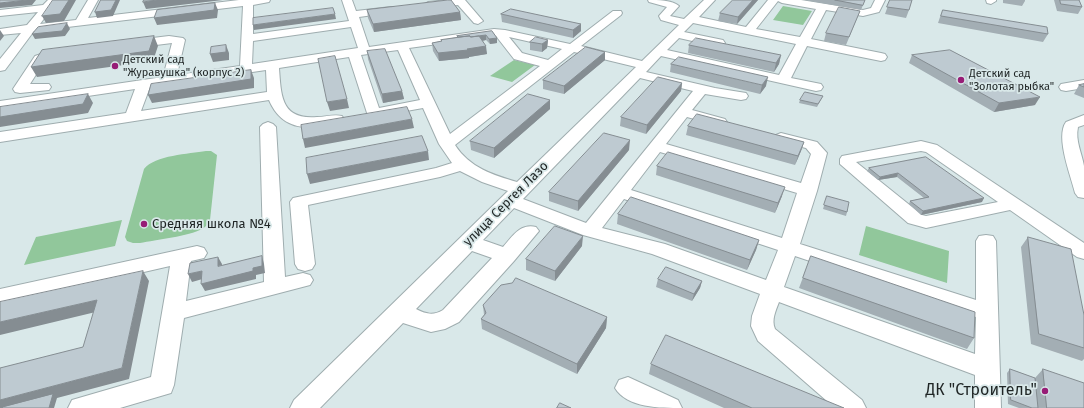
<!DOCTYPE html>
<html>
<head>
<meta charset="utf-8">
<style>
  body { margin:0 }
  canvas { display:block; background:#d9e8e9 }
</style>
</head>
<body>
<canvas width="1084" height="408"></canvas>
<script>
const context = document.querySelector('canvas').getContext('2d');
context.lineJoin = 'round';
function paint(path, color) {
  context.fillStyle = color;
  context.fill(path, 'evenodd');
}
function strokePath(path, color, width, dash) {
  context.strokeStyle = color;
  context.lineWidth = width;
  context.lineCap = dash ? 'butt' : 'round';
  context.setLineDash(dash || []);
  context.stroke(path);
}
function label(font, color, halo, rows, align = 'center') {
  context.font = font + ' "Fira Sans",sans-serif';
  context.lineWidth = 3.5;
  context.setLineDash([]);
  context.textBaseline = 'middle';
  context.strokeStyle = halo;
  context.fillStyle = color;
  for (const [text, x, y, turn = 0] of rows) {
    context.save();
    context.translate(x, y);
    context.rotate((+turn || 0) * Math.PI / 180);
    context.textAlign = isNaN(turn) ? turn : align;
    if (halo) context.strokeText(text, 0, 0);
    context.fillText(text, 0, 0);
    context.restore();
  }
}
const green = new Path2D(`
  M783 6 812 11 803 25 773 20Z
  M514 60 535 65 512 82 490 76Z
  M206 151H211L217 155 210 220C208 224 206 227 202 229 189 236 156 240 140 243H133L127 241 125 237 144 169C155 155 189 154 206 151Z
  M122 220 115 246 24 265 36 237Z
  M866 226 949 251 947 283 859 255Z`);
const minor = new Path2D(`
  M48 0H58L40 24 76 20 88 0H98L88 18 239 0H270L269 2 253 5V34L349 21 342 0H352L356 11 391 7 395 8 396 10 395 12 359 17 369 47 494 29 505 30 570 44 613 11H621L622 13 621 15 581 46 642 61 679 25 661 20 659 16 667 7 649 2 648 0C658 0 672 0 679 6L670 16 684 19 704 0H715L699 17 746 27 768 0H801L863 10 871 8 875 0H885L879 12 863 16 826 10 811 39 881 53 885 54 887 57 885 60 881 61 807 46 791 78 821 84 823 87 821 90 816 91 661 56 646 72 715 88 746 93 748 96 746 99 741 100 705 94 692 110 725 119 727 122 725 125 720 126 687 117 666 144 801 183 811 154 806 148 776 141 773 138 776 135 781 133 817 142 827 153 817 191 800 244 976 300V241L979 236 986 235 993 236 996 241 1001 408H975V375L779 302C776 310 771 320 775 329L862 400 866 408H835L758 341 751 326 752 316 760 294 652 254 583 235 514 208 483 240 503 247C512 237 520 223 536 227L539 231 514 261 459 322 445 329 431 332 403 323 320 408H290L294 400 508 191 482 182 460 171 440 177 308 205 315 264 312 269 305 271 298 269 295 264 290 202 293 198 436 168 452 163 439 144 423 108 384 115 379 114 373 117 368 116 349 57 279 68C281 96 281 120 317 117 326 117 334 114 342 116L344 119 342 122C312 130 283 133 269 100L0 142V132L126 113 135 89 0 109V101L163 77 172 43 132 48 128 47 126 44 128 41 169 36 183 38 185 40 177 75 240 66 243 6 34 31 5 70 0 71V59L21 33 0 35V29L27 25 38 12 0 16V10L43 5ZM778 1 782 3 816 9 800 37 756 29ZM693 23 796 44 779 75 667 50 679 38 719 47 723 46 725 43 723 40 684 32ZM351 27 358 48 252 64 253 41ZM496 36 514 59 540 66 450 134 409 48ZM509 37 562 49 548 60 522 53ZM398 50 420 100 379 108 361 55ZM574 52 636 67 517 182C493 175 470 168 455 145ZM266 70 267 92 141 111 150 87ZM640 78 693 91 586 223 523 199ZM660 152 797 193 782 238 631 190ZM624 199 778 250 766 280 665 244 602 228ZM472 251 492 258 443 310C433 316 426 314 416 309ZM795 256 976 317 975 354 784 287Z
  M449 0H465L483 21 478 24 474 23 458 5 428 8 423 5 428 2Z
  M986 0H996V1L991 4 987 3Z
  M50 51 54 52 56 55 54 58 44 62 30 84H49L51 87 49 90 20 93 15 92 13 89 35 56Z
  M1084 80V88L1066 91 1061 90 1059 87 1061 84Z
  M1084 115V125L1078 127C1075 141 1082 153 1084 166 1084 176 1084 188 1084 198L1078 197 1075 193C1071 176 1055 137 1066 122Z
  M268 122 273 124 276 127 285 277 303 273 310 275 313 280 310 285 184 318 174 385 171 393 120 408H68L72 400 151 377 170 266 0 305V289L197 246 204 248 207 253 204 258 191 261 186 301 264 282 260 127 263 124Z
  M921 141 937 145 1084 243V259L1077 257 1010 210 926 228 919 226 908 223 840 164V159L842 156ZM921 151 926 152 998 202 926 216 922 215 856 162Z
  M628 377 678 400 682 408C660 408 627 408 615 388L619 380Z`);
const wall = new Path2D(`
  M733 0H758L737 24 718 21 720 13Z
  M805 0H865L861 10Z
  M890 0 909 10 906 18 885 14Z
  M1003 0H1025V1L1022 6 1003 3Z
  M1054 0H1079L1082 7 1078 14 1057 11Z
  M367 10 460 12 461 20 374 32 368 18Z
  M943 10 1048 34 1043 42 938 23 940 17Z
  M860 11 846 45 824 41 826 33Z
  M501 14 581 24V31L573 38 502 22Z
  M492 31 497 38V43L490 44 486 40 483 41 487 54 469 57V58L439 61 433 51 432 43 441 41V40L457 37V36Z
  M548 40 547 48 542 52 530 50V42Z
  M689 45 781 55 779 64 774 72 688 53Z
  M367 51 402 91 404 99 383 103 368 59Z
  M605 52V60L564 94 543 89V80Z
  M912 55 1035 105 994 112 909 63Z
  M671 64 766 86 760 94 670 72Z
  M682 83 681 91 646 134 620 126 621 117Z
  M1084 84V98L1074 94 1079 85Z
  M823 96 817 107 799 103 800 100Z
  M550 100V109L494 158 471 150 470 141Z
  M688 126 804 142 801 151 795 165 686 135Z
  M629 150 578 211 549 201V192Z
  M926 157 982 202 921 215 909 204 910 201 924 198 897 177 878 180 867 171 869 168Z
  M657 166 782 196 775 213 656 175Z
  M827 196 847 212 846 216 823 209Z
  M618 214 759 240 756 250 747 270 617 224Z
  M1028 237 1084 315V359L1082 361 1031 344 1021 247Z
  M582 246 555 281 526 270V259Z
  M811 256 974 338 967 349 799 288Z
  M658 279 702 281 700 288 692 301 656 287Z
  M483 305 607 317 606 328 577 374 482 329 481 319 484 315Z
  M651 364 844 408H724L649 374Z
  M1010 369 1035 378 1043 369 1084 408H1019L1008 404 1007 373Z`);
const shadedWall = new Path2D(`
  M27 0H36L32 5 0 8V3Z
  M69 0H76L64 21 46 23 42 16Z
  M116 0H120L113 16 97 18 95 12Z
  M157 0H223L146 9 143 2Z
  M753 0H758L737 24 738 17Z
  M215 3 218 10 217 18 157 25 154 18Z
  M460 12 461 20 374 32 373 24Z
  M335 14 336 19 254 30 253 25Z
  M67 23 70 29 65 36 35 39 32 34Z
  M581 24V31L573 38V30Z
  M0 30 4 36 0 41Z
  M486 35V40L460 44 459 38Z
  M154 36 158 46 153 61 37 77 31 67Z
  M497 38V43L490 44 489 39Z
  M548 40 547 48 542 52V44Z
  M226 45 229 53V60L213 62 210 54Z
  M486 46 487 54 469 57V58L439 61 438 53Z
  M605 52V60L564 94V86Z
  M781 55 779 64 774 72 776 63Z
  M251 70 254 78V88L152 103 148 95Z
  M768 77 766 86 760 94 762 85Z
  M682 83 681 91 646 134 647 125Z
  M402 91 404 99 383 103 382 94Z
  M88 94 93 103 88 113 0 127V117Z
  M1040 97 1035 105 994 112 999 103Z
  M347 99 349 108 330 111 327 102Z
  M550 100V109L494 158V148Z
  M412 119 414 128 305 148 303 139Z
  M630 140 629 150 578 211V201Z
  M804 142 801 151 795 165 798 156Z
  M428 151 429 160 310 184 307 174Z
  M898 173 897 177 878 180 880 177Z
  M785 187 782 196 775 213 778 203Z
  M984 198 982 202 921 215 923 211Z
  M583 236 582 246 555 281V271Z
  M759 240 756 250 747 270 750 260Z
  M262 256 264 264 265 273 256 275V279L205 291 201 284 253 268Z
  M218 257 222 264 221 274 218 266Z
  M143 271 149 281 129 379 57 398 54 408H0V400L122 368Z
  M202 271 206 278 192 282 188 274Z
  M702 281 700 288 692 301 694 294Z
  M97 300 104 310 0 335V322Z
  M607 317 606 328 577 374V364Z`);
const building = new Path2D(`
  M0 0H27L0 3Z
  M53 0H69L60 14 42 16Z
  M101 0H116L111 10 95 12Z
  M144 0H157L143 2Z
  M448 0H451L460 12 373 24 367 10Z
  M733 0H753L738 17 720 13Z
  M835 0H865L863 5Z
  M890 0H912L909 10 887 7Z
  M1060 0H1079L1082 7 1061 4Z
  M215 3 214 10 154 18 157 10Z
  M839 7 860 11 849 37 826 33Z
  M333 8 335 14 253 25V18Z
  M511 9 581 24 573 30 501 14Z
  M943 10 1047 27 1048 34 941 16Z
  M67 23 62 31 32 34 38 27Z
  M492 31 497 38 489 39 486 35 470 37V36L458 37 457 36Z
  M154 36 149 51 31 67 42 50Z
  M470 36 471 37 479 36 486 46 467 49 468 50 438 53 432 43 442 41 441 40Z
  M536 37 548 40 542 44 530 42Z
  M696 38 781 55 776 63 689 45Z
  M226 45V52L210 54 211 47Z
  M586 47 605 52 564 86 543 80Z
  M385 49 402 91 382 94 367 51Z
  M950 50 1040 97 999 103 912 55Z
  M335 56 347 99 327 102 318 59Z
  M679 57 768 77 762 85 671 64Z
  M251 70V79L148 95 151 84Z
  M658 77 682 83 647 125 621 117Z
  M1084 84V87L1079 85Z
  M805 92 823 96 818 104 800 100Z
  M88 94 83 104 0 117V107Z
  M528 94 550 100 494 148 470 141Z
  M407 107 412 119 303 139 301 125Z
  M697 114 804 142 798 156 688 126Z
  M604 133 630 140 578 201 549 192Z
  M422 136 428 151 307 174 306 158Z
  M668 152 785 187 778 203 657 166Z
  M926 157 984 198 923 211 910 201 929 197 898 173 880 177 869 168Z
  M827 196 849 202 847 212 824 205Z
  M631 197 759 240 750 260 618 214Z
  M555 226 583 236 555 271 526 259Z
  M1028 237 1071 249 1084 315V348L1039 334Z
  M262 256V266L253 268V271L201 284 202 271 188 274 190 263 218 257V266Z
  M811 256 975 312 974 338 803 278Z
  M666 267 702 281 694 294 658 279Z
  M143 271 122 368 0 400V368L83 347 97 300 0 322V302Z
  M516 278 607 317 577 364 481 319 486 313 483 305 501 285 512 283Z
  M666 335 844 408H752L651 364Z
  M1010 369 1035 378 1038 408H1032L1011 400Z
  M1043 369 1084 383V408H1047Z
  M53 394 49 408H2L3 407Z
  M560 403 571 408H557Z`);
const markers = [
  [115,66,4,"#971c76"],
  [961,80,4,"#971c76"],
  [144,224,4,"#971c76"],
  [1045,391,4,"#971c76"]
];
const farPoinames = [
  ["Детский сад",123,60],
  ["\"Журавушка\" (корпус 2)",123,73],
  ["Детский сад",969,74],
  ["\"Золотая рыбка\"",969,87]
];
const streetNames = [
  ["улица Сергея Лазо",506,204,-45]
];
const poiNames = [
  ["Средняя школа №4",152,224]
];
const nearPoinames = [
  ["ДК \"Строитель\"",1037,391]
];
paint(green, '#91c79b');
strokePath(minor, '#9fadaf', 2);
paint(minor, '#fff');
paint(wall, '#a3aeb4');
paint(shadedWall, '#858d92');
paint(building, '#becad1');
strokePath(building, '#858d92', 1);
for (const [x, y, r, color] of markers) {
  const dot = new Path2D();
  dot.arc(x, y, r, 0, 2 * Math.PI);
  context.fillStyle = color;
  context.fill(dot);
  strokePath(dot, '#d9e8e9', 1.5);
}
label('11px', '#1f2525', '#d9e8e9', farPoinames, 'left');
label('13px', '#1f2525', '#d9e8e9', streetNames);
label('13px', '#1f2525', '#d9e8e9', poiNames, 'left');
label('16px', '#1f2525', '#d9e8e9', nearPoinames, 'right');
</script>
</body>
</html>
